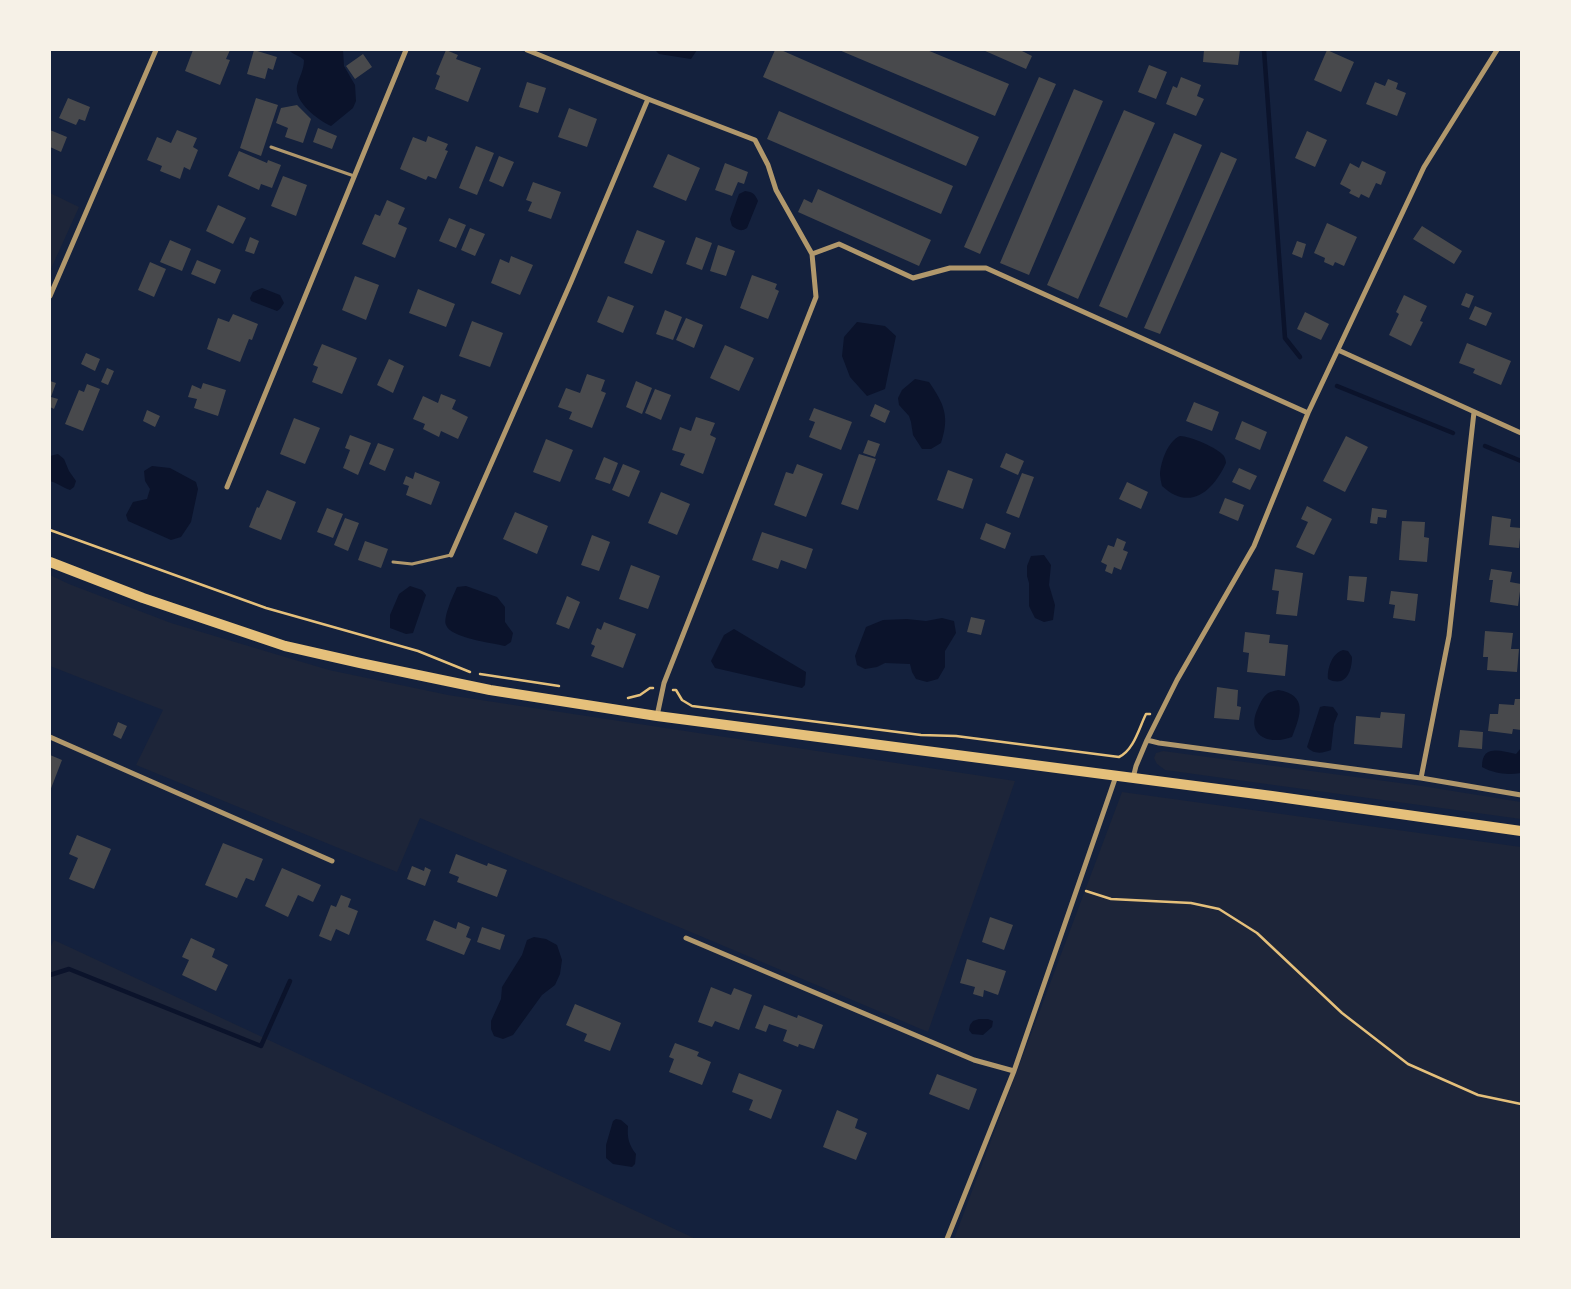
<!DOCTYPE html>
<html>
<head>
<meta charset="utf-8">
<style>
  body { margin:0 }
  #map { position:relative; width:1571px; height:1289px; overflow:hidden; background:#14213d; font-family:Figtree,sans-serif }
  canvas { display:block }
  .frame { position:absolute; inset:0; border:51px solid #f6f1e7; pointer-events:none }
</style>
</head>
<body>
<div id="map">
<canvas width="1571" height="1289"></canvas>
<div class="frame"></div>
</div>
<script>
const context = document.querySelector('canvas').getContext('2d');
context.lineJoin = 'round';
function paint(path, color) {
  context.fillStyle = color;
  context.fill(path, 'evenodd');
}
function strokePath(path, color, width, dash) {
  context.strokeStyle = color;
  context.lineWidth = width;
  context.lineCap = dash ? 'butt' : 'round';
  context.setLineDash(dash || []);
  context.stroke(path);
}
const green = new Path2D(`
  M50 193 79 207 50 271Z
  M50 575 69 584 171 623 329 670 448 695 1015 781 928 1032 420 818 397 872 136 765 163 710 50 666Z
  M1163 751 1422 786 1521 802V819L1165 770 1157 764 1154 758 1156 753Z
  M1122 792 1521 847V1239H954Z
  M54 940 696 1239H50V948Z`);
const water = new Path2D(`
  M289 50H343L344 66 355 85 356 101 353 108 331 126C318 120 294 102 297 86 299 77 304 70 304 60 299 55 293 55 289 50Z
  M655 50H697L691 59 659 54Z
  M745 191C753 192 755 194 758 201L747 228C741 232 738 230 732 226L730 219 739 194Z
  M262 288 280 295 284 303 280 309 277 311 251 301 250 298 253 292Z
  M857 322 885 326 896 336 885 389 867 396 850 377 842 356 844 337Z
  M915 379 929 382C944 404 950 416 941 443L931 449H922L913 435 911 422 909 416 899 405 898 398 902 390Z
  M1180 436C1190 436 1218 448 1224 456 1225 458 1226 461 1226 463 1217 483 1199 506 1175 495 1170 493 1166 489 1162 486 1161 482 1160 477 1160 474 1161 461 1168 441 1180 436Z
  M58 454 64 459 69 471 76 481 74 487 70 490C63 488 58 483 50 481V456Z
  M152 466 170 468 196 482 198 489 191 522 181 537 171 540 128 521 126 515 133 502 147 499 150 489 145 481 144 471Z
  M1044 555 1051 565 1049 585 1055 605 1053 620 1044 622 1035 618 1029 606V583L1027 576V566L1031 556Z
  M410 586 422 590 426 595 413 633 406 634 390 628V615L399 594Z
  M466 586 497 597 505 607V622L513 633 511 642 505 646C493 643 450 638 446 625 443 617 453 596 457 587Z
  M942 618 954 621 956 633 945 651V667L938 679 927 682 916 679 912 672 910 664 885 663 877 667 865 669 857 665 855 656 866 627 883 620 907 619 926 621Z
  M734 629 806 672 805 685 802 688 715 668 711 661 724 635Z
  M1343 650 1348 651 1352 657C1352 671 1346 688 1328 679 1327 669 1332 653 1343 650Z
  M1278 690C1308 695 1301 715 1292 737 1268 746 1245 735 1258 708 1260 703 1263 697 1267 694 1269 692 1274 691 1278 690Z
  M1324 706 1333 707 1338 714 1334 724 1331 750C1323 753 1314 755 1307 747L1320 707Z
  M1521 748V773C1507 775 1495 774 1482 767 1482 744 1500 751 1516 754Z
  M534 937 546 939 557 945 562 960 560 974 555 985 542 995 513 1035 503 1039 494 1036 491 1029V1021L501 999 502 987 522 955 527 940Z
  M979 1019H988L993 1021 992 1027 983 1035 972 1034 969 1030 970 1025 973 1021Z
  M616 1119 621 1120 628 1126C627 1138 629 1145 636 1154L635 1164 632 1167 613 1164 606 1158V1145L613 1121Z`);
const stream = new Path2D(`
  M1264 50 1285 338 1300 357
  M1337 386 1453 433
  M1485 446 1521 461
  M50 975 69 969 261 1046 290 981`);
const building = new Path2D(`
  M193 50H230L226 59 230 60 220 85 185 71Z
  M254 50 277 57 273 70 268 68 265 79 247 74Z
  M446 50 458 55 456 59 481 68 468 102 435 89 440 76 436 74Z
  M775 50H781L979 137 966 166 763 77Z
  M839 50H927L1009 84 995 116Z
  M983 50H1020L1032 56 1026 69Z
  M1204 50H1240L1238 65 1203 62Z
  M1327 50 1354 62 1341 92 1314 80Z
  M363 54 372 67 355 79 346 66Z
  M1149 65 1167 72 1156 99 1138 92Z
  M1039 77 1056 84 980 254 964 247Z
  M1181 77 1201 85 1197 96 1204 99 1196 116 1166 104 1173 86 1177 88Z
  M1388 79 1398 83 1396 89 1406 93 1397 116 1366 104 1375 82 1385 86Z
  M527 82 546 88 538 113 519 107Z
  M1074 89 1103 101 1029 275 1000 263Z
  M68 98 90 107 85 121 79 119 76 125 59 118Z
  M256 98 278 105 261 156 240 148Z
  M297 105 311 119 303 143 285 137 288 128 276 123 281 108Z
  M569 108 597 119 587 147 558 137Z
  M1124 110 1155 123 1078 299 1047 285Z
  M779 111 953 186 941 214 767 139Z
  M318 128 337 136 332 149 313 142Z
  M50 130 67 137 61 152 50 147Z
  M177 130 197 138 193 147 198 150 190 170 184 167 180 179 160 171 162 166 147 160 157 137 171 143Z
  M1307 131 1327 140 1315 167 1295 158Z
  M1174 133 1202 145 1127 318 1099 306Z
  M428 136 448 144 445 150 448 151 436 179 428 176 426 180 400 169 413 137 426 142Z
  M476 146 494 153 477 195 459 188Z
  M239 151 267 163 268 160 281 165 272 188 261 184 259 190 228 176Z
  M1221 152 1237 159 1160 334 1144 328Z
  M668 154 700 168 686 201 653 187Z
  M499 156 514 162 503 187 489 181Z
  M1362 161 1386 172 1381 185 1376 183 1369 198 1361 194 1359 198 1349 193 1351 190 1340 184 1350 163 1359 168Z
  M725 163 748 172 744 184 738 182 732 196 715 190Z
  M283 176 307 185 296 216 271 206Z
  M533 182 561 192 551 219 528 211 532 202 526 200Z
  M818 189 931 240 919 266 798 212 804 199 812 203Z
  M387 200 405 208 398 224 407 228 395 258 362 244 375 214 380 216Z
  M218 205 246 218 233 244 206 231Z
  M449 218 466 225 456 248 439 241Z
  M1327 223 1357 237 1344 266 1335 262 1333 266 1324 262 1325 258 1314 253Z
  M1422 226 1462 251 1454 264 1413 239Z
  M470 228 485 234 475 256 461 250Z
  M637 230 665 241 652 274 624 263Z
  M250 237 259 241 254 254 245 251Z
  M696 237 712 243 702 270 686 264Z
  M170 240 191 249 182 271 160 262Z
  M1297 241 1306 244 1302 258 1292 254Z
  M718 245 735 251 726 276 710 271Z
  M511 256 533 265 520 295 491 283 500 259 509 263Z
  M197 260 221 270 215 284 191 274Z
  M150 262 166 269 154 297 138 290Z
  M752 275 777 284 775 289 779 291 768 319 740 308Z
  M355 276 379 285 366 320 342 310Z
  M418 289 455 304 446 327 409 313Z
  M1466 293 1474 296 1469 308 1461 305Z
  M1404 295 1427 306 1420 321 1423 322 1411 346 1389 335 1399 314 1396 312Z
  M608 296 634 306 623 333 597 322Z
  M1475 306 1492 313 1486 326 1469 319Z
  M665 310 682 317 673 340 656 334Z
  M1305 312 1329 324 1321 340 1297 329Z
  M233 314 258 324 252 340 249 339 240 362 207 349 218 318 229 322Z
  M686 318 703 325 694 348 676 340Z
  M472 321 503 333 490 367 459 356Z
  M1467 343 1511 361 1501 385 1473 373 1475 369 1459 363Z
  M322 344 357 358 342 394 312 382 318 367 313 365Z
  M725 345 754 358 739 391 710 378Z
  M86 353 100 359 95 371 81 364Z
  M389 359 404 366 393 393 377 385Z
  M107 368 114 371 108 385 101 382Z
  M587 374 605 380 601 391 606 393 592 428 569 419 572 412 558 407 566 388 580 393Z
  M50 381 56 383 51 397 58 399 54 409 50 407Z
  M636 381 652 388 642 414 626 407Z
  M203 383 226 390 218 416 194 408 197 399 188 397 192 385 201 389Z
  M87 384 100 389 83 431 65 424 79 390 84 392Z
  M655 389 671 395 661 420 645 413Z
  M441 394 456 400 452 409 468 417 458 439 441 431 439 437 423 429 425 424 413 419 423 396 438 403Z
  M1194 402 1219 412 1212 431 1186 421Z
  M875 404 890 411 885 423 870 416Z
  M814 408 852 422 841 450 809 437 815 422 809 420Z
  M147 410 160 416 155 427 143 421Z
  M696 417 715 423 710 435 716 438 703 474 680 465 685 454 672 450 680 427 691 431Z
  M294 418 320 428 305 464 280 454Z
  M1242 421 1267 432 1260 450 1235 439Z
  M350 435 371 443 358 475 343 468 350 450 345 448Z
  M1346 436 1368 447 1345 492 1323 481Z
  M546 439 573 450 560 482 533 472Z
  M868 440 880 444 875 457 863 453Z
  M378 443 394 449 385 471 369 464Z
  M1006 453 1024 461 1018 475 1000 467Z
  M859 454 876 459 858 510 841 504Z
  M604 457 618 463 610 484 595 479Z
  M623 464 640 471 629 497 612 490Z
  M797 464 823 474 806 517 774 505 786 472 793 474Z
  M1239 468 1257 476 1250 490 1232 482Z
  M948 470 973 479 963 509 937 500Z
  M415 472 440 482 431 505 406 495 409 486 403 484 406 476 413 479Z
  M1022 473 1034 477 1019 518 1006 513Z
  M1127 482 1148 492 1141 509 1119 499Z
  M267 490 296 502 281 540 249 527 257 507 259 508Z
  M661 492 690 504 677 535 648 523Z
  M1225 498 1244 505 1238 521 1219 513Z
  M1307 506 1332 519 1314 555 1296 547 1308 522 1301 519Z
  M327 508 343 514 333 538 317 532Z
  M1372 508 1387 510 1386 518 1378 517 1377 524 1370 523Z
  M515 512 548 526 537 554 503 539Z
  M1492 516 1511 519 1510 527 1521 528 1519 548 1489 545Z
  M345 518 359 523 348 551 334 545Z
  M1402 521 1425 522 1424 537 1429 538 1427 562 1399 560Z
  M986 523 1011 533 1005 549 980 539Z
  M762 532 813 549 806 569 781 560 778 569 752 560Z
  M592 535 610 542 599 571 581 565Z
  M1117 538 1126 542 1123 550 1128 552 1121 570 1114 567 1112 574 1105 571 1107 565 1101 562 1108 545 1114 547Z
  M365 541 388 549 381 568 358 560Z
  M631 565 660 576 648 609 619 599Z
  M1275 569 1303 573 1297 616 1276 614 1279 591 1272 590Z
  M1491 569 1512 572 1510 582 1521 584 1518 606 1490 602 1493 580H1489Z
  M1349 576 1367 577 1364 602 1347 600Z
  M1391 591 1418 594 1415 621 1393 618 1395 605 1389 604Z
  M567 596 580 602 569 629 556 624Z
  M971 617 985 620 981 635 967 632Z
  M604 622 636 634 623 668 591 656 595 646 591 644 597 628 601 630Z
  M1485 631 1513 633 1511 649H1519L1517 672 1487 670 1488 657H1483Z
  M1245 632 1270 635 1269 643 1288 645 1285 676 1247 672 1249 653 1243 652Z
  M1217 687 1238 690 1237 706 1241 707 1239 720 1214 718Z
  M1515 699H1521V730L1513 729 1512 734 1488 731 1490 714H1498L1499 704 1514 705Z
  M1381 712 1405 714 1402 748 1354 744 1356 716 1380 718Z
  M118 722 127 726 121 739 113 735Z
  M1460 730 1483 732 1482 749 1458 747Z
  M50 755 62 760 50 791Z
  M77 835 111 849 94 889 69 879 78 858 69 854Z
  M223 843 263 859 254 881 246 878 237 898 205 885Z
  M456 854 487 866 488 863 507 870 497 897 457 882 459 877 449 873Z
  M412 866 424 871 425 867 431 870 425 886 407 879Z
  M282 868 321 885 313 902 298 895 288 917 265 906Z
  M341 895 351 899 348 907 358 911 349 935 336 929 331 941 319 936 331 905 336 907Z
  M990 917 1013 925 1004 950 982 942Z
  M434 920 456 929 458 922 470 927 466 937 471 939 464 955 426 940Z
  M482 927 505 935 500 950 477 942Z
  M191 938 215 949 212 957 228 965 216 991 182 975 189 960 182 957Z
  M967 959 1006 971 998 995 984 990 983 997 973 994 975 987 960 983Z
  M711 987 731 995 734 988 752 995 739 1030 715 1021 712 1027 698 1022Z
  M575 1004 621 1023 610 1051 584 1041 587 1034 566 1025Z
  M764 1005 797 1018 798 1015 823 1025 814 1049 799 1044 798 1047 783 1041 787 1030 769 1024 766 1032 755 1028Z
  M675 1043 699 1052 697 1056 711 1062 702 1085 669 1072 674 1059 669 1057Z
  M739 1073 782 1090 771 1119 749 1110 753 1100 732 1092Z
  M937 1074 977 1089 969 1110 929 1094Z
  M837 1110 858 1119 855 1128 867 1133 856 1160 823 1147Z`);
const path = new Path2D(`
  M50 530 266 608 418 651 470 672
  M480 674 559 686
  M673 690H676L682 700 692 706 921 735 956 736 1119 757C1134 750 1139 728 1146 714H1150
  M628 698 640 695 650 688H653
  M1086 891 1111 899 1191 903 1219 909 1257 933 1342 1013 1408 1064 1478 1095 1521 1104`);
const service = new Path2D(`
  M271 147 354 176
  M393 562 412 564 451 555`);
const minor = new Path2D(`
  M527 50 648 99 755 140 768 165 776 190 812 254 816 297 664 683 657 716
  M812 254 839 244 913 278 950 268H986L1308 413
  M50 296 156 50
  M1338 350 1521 433
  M227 487 406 50
  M451 555 571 282 648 99
  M50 737 332 861
  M1147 740 1159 743 1421 778 1521 795
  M1133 778 1136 766 1147 740 1177 680 1254 546 1308 413 1424 167 1497 50
  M1421 778 1449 636 1474 412
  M686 938 974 1060 1014 1071
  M947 1239 1014 1071 1116 776`);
const primary = new Path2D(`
  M50 562 143 598 285 646 360 663 490 690 657 716 1272 796 1521 831`);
paint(green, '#1d2539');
paint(water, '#0b132b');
strokePath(stream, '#0b132b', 4.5);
paint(building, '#48494c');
strokePath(path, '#e5c07b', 2.5);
strokePath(service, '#b1986c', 3);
strokePath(minor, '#b1986c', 5);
strokePath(primary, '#e5c07b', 10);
</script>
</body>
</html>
